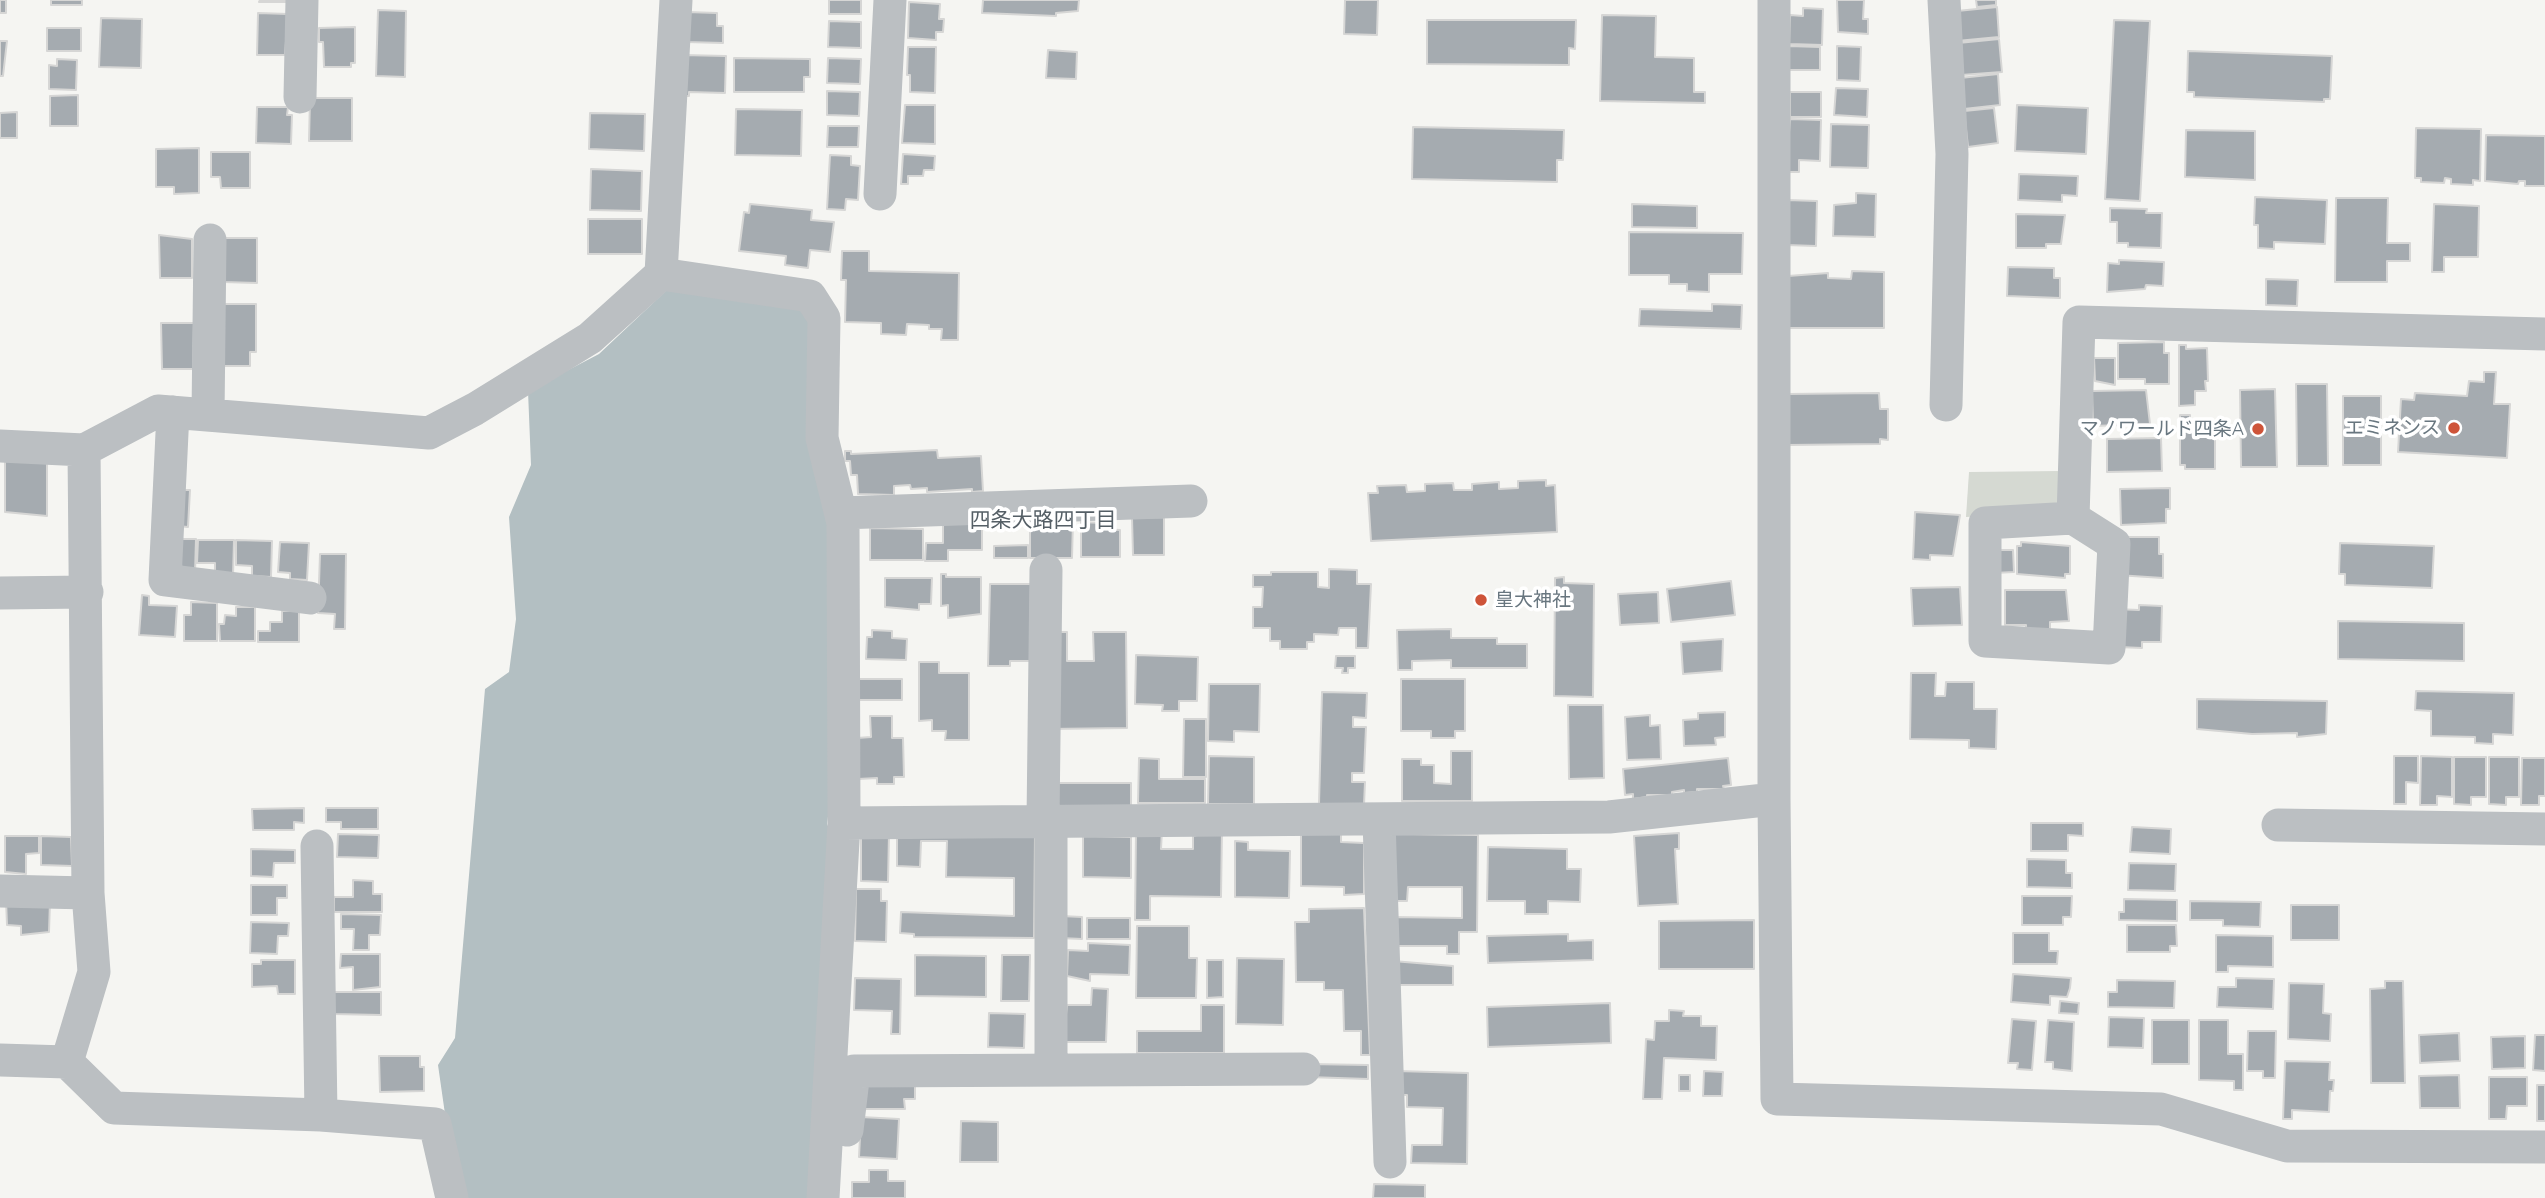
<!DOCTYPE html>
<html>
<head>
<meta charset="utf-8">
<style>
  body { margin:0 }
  canvas { display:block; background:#f5f5f2 }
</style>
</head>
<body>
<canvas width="2545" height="1198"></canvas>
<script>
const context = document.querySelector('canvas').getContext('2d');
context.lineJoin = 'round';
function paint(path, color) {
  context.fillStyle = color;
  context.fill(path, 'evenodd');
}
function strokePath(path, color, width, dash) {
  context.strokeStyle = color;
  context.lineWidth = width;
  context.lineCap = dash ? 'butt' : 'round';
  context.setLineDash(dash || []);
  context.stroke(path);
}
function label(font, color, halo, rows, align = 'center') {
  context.font = font + ' Quicksand,"Noto Sans JP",sans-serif';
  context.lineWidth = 7;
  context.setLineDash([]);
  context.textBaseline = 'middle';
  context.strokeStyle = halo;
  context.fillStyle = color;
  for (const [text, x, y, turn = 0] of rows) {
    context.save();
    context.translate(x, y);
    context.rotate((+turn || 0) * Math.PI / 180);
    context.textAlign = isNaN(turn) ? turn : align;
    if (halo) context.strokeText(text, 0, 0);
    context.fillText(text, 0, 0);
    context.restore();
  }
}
const green = new Path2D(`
  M2060 471 2059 512 1966 517 1969 472Z`);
const water = new Path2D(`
  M669 288 799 309 812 321 836 530 837 747 827 824 835 842 807 1198H465L445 1114 438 1065 455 1038 485 689 509 672 516 619 509 517 531 465 528 391 599 354Z`);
const building = new Path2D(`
  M0 0H6V13H0Z
  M51 0H82V5H51Z
  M260 0H286V2H259Z
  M829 0H861V14H829Z
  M983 0H1079L1078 11 1056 13V16L982 13Z
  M1345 0H1378L1377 35 1344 34Z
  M1837 0H1864L1863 19H1868V34L1838 32Z
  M1976 0H1996V5L1977 7Z
  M909 2 940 4 939 19H944L943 32H936V40L908 38Z
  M1997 7 1999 37 1957 41V11Z
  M1803 8 1823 9 1822 45 1789 44 1790 15 1803 16Z
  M378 10 406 11 405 77 376 76Z
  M687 12 717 13V26H723V43L686 42Z
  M258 13 288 14 285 55H257Z
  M1602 15 1656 16 1655 57 1694 58V92H1705V103L1600 101Z
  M101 18 142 19 141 68 99 67Z
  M1427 20H1576L1575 49 1569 48V65L1427 64Z
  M2114 20 2150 21 2140 201 2105 199Z
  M829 21 861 22V48L828 47Z
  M355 27V63H351V67H324L323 42H319V28Z
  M47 28H81V51H47Z
  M1999 39 2002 72 1961 75 1958 43Z
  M0 41H7L3 76H0Z
  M1789 46 1820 47V70H1789Z
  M1837 46 1861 47 1860 81 1837 80Z
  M908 47H936L935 93 910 92V75H907Z
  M1048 50 1077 52 1076 79 1046 78Z
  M2188 51 2332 56 2330 99H2324V102L2194 97V92H2187Z
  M682 55 726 56 725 93 689 92V96H681Z
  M734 58 810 59V77H804V92H734Z
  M828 58 861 59 860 84 827 83Z
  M57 59 77 60 76 90 49 89V65L57 66Z
  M1998 74 2000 105 1964 109 1960 78Z
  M1836 88 1868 89 1867 117 1834 115Z
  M827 91 860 92 859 116 827 115Z
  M1790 92H1821V117H1790Z
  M78 95V126H50V96Z
  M310 98H352V141H309Z
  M905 105H935V144L902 143Z
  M2017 105 2088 108 2086 154 2015 151Z
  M257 107H288L287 115H292L291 144 256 143Z
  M1994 108 1998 143 1968 147 1964 111Z
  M736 109 802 110 801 156 735 155Z
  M17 112V138H0V113Z
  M590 113 645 114 644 151 589 149Z
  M1790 119 1821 120 1820 161 1799 160V172H1786Z
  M1831 124 1869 125 1868 168 1830 167Z
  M828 126H859L858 147H827Z
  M1413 127 1564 130 1563 160H1557V182L1412 179Z
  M2416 128 2481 129 2480 181 2473 180V185L2451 184V179L2445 178 2444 183 2421 182V178H2415Z
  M2186 130 2255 131V180L2185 177Z
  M2486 135 2545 136V186H2525V181H2519L2518 184 2485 181Z
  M199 148V193L174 194V187H156V149Z
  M211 152H250V188H221L220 177H211Z
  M903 154 935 156 934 170H924L923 176H908V184H901Z
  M830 155 851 156V165L860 166 858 200 846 199 845 210 827 209Z
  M591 169 642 171 641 211 590 210Z
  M2019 174 2078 176 2077 196 2062 195V202L2018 200Z
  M1856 193 1876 194 1875 237 1833 236 1834 205 1856 203Z
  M2255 197 2327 200 2325 244 2274 242V249L2258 248V225H2254Z
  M2336 198H2388L2387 243H2410V261H2387V282H2335Z
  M1787 200 1817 201 1816 246 1786 245Z
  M750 204 812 210 811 220 834 222 830 252 810 250 808 268 785 265 786 256 739 251 744 212 749 213Z
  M1632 204 1697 206V228L1632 227Z
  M2434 204 2479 206 2478 257H2444V272H2432Z
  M2110 208 2147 209 2146 213H2162L2161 248 2128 247V243H2117V222H2110Z
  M2016 214 2065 215 2061 244H2046V248H2016Z
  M588 219H642V254H588Z
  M1629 232 1743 233 1742 274H1709V292L1687 291V284H1669V275H1629Z
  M159 235 192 239V278H160Z
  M223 238H257V283L223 282Z
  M842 251H869V271L959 273 958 340H941L942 329H929V325L907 324 906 335 881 334V323L845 322 846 280H841Z
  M2119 260 2164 262 2163 286 2146 285 2145 289 2107 292 2108 263 2119 264Z
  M2008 267 2054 268V278H2060V298L2007 296Z
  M1852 271 1884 272V328H1788V276L1828 273V278L1851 279Z
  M2266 279 2298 280 2297 306 2266 305Z
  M222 304H256V352H250V366H222Z
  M1712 304 1742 305 1741 329 1639 326 1640 309 1712 311Z
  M161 323H194L193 369H162Z
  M2164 342V353H2169V384H2145V379H2118V343Z
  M2179 345H2186V349L2207 348 2208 381H2205L2206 391H2195V405L2179 406Z
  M2094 358H2115V385L2095 381Z
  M2484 372H2496L2494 404H2510L2507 458 2398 452 2401 399 2414 400 2415 393 2467 396 2469 381 2484 382Z
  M2296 384H2327L2328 466H2297Z
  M2275 389 2277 467H2241L2240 390Z
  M2146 390 2150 424 2093 426 2092 391Z
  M1879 393 1880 409H1888V440L1880 439V444L1788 445 1787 394Z
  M2343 396H2381V465H2343Z
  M2180 415H2190V421L2215 422V469H2185V465H2180Z
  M2161 438 2162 471 2107 472V439Z
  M937 450 938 458 981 456 983 491 972 492V489L927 492V488L911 489 910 485 894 486V495L858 494 857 475H851L850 461H845V451H851V454Z
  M5 456H47V516L5 512Z
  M1546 480V486L1555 485 1557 532 1371 541 1368 493H1378L1377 486 1406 485 1407 492 1425 491V484L1453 483 1454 490H1472V484L1499 482V489L1518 488V481Z
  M2170 488V509H2166V523L2121 525 2120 489Z
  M178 490H190L188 527 177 526Z
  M1915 512 1960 515 1953 556 1930 555V560L1913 559Z
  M1164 517V555H1133L1132 518Z
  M1030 519 1073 520 1072 558H1030Z
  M1081 522 1102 523V529L1120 530V557H1081Z
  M943 523 982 524V550H948V561H925L926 543H943Z
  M870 528 923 529V560H870Z
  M2116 537H2159V554H2163V578L2117 575Z
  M174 539H196L195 573 174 563Z
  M198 540H234L233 576 215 575V563H197Z
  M236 540 272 541 271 577 252 576V566L236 565Z
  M280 542 309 543 307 580 290 579V573L278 572Z
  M2021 542 2070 546V574H2065V578L2017 574V546H2021Z
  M2340 543 2434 546 2432 588 2345 585V574H2339Z
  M1028 545V558H994V546Z
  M1994 550H2013L2014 572 1994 573Z
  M320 554H346L345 629H334L335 614 318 613Z
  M1329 569 1357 570V584H1371L1368 648H1356V628H1339L1338 635 1314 634V642H1307V649H1280V641H1270V628H1253V607H1262L1263 587H1253V575H1271V572H1318V587L1329 588Z
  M941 574H946V577H981V614L948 618V605L941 606Z
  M1564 577V583L1594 584 1593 697 1554 696 1555 578Z
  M885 578H932L931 604H919V610L885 607Z
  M1731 581 1735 615 1671 622 1667 589Z
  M990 584H1031L1030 661H1010V666H988Z
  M1960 587 1962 625 1913 626 1911 588Z
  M2005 590H2066L2069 621 2050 622V633L2026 630V625H2005Z
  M1658 592 1659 623 1620 625 1618 594Z
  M142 595 149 596V605L177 606 175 637 139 635Z
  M191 602 217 603V641H184V615H191Z
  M2139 605 2162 606 2161 642H2142V648L2119 647 2115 609 2139 610Z
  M236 607H255V641H220L219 624H224L225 615 236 616Z
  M282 611H299V642H258V631H270V622H282Z
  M2338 621 2464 623V661L2338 659Z
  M1451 629V638H1497V644H1527V668H1451V660L1412 661V670H1398L1397 630Z
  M872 630 892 631V638L907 639 906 660 866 659 867 637H872Z
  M1048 632H1067V661H1094L1093 632H1126L1127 728 1048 729Z
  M1723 639 1722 671 1683 674 1681 642Z
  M1136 655 1198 657 1197 701H1179V711H1162L1163 705 1135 704Z
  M1336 656H1355V668H1348V673H1342L1343 668H1335Z
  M919 662H939V673H969V740H945L946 731H932V720L919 721Z
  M1911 673H1936L1935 696H1945L1946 682H1974V709H1997L1996 749 1969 748V740L1910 739Z
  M859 679H902V700H859Z
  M1401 679H1465V731H1455V738H1431V731H1401Z
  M1209 684H1260L1259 732 1234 731V742L1208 741Z
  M2416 691 2514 693 2513 735 2493 734V744L2475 743V737L2431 736V711L2415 710Z
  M1322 692 1367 693 1366 718 1353 717V727H1366L1364 773H1352V782H1365L1364 805 1319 804Z
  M2197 699 2327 701 2326 734 2297 737V733L2252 734 2197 729Z
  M1568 705H1603L1604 778 1569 779Z
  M1725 712V737L1715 738 1716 745 1684 746 1683 720 1698 719V713Z
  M1650 715V726L1660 725 1661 759 1627 760 1625 717Z
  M870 716H892V738H903L904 777H894V784H877V778L858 779 857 738 871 737Z
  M1184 719H1206V777H1183Z
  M1451 751H1472V801H1402V759H1421V765H1434V783L1451 784Z
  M1209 756 1254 757V804H1208Z
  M2394 756H2418V783L2406 782V804H2394Z
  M2421 756 2452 757V797L2437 796V805H2420Z
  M2454 757H2486V797H2471V805L2454 804Z
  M2489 757H2519V797H2506V805L2489 804Z
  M1139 758 1159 759V779H1205V803H1138Z
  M1728 758 1731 785 1723 786 1724 789H1697V792L1684 793V790L1672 792V795H1647V797L1633 799V794L1625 795 1623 769Z
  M2522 758H2545V796H2539V805H2521Z
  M1049 783H1131V807H1049Z
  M304 808V823L294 822V830H253L252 809Z
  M326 808H378V829H341V822H326Z
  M2031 823H2083V836L2068 835V851H2031Z
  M2132 827 2171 829 2170 854 2130 852Z
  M1222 829 1221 897 1150 896V920H1135L1136 830H1162L1161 849H1193V836Z
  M897 830 1035 835 1034 938 914 937V934L900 933 901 912 1014 916V878L946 877 947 841H921L920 867 897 866Z
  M1301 831H1341V842L1364 843V894L1344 895V887L1301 886Z
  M861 832 889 833 888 882 861 881Z
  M1679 833V849H1675L1678 904 1638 906 1634 836Z
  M338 834 379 835 378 858 337 857Z
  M1391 834 1478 835 1477 932H1459V954H1447V946H1392V917L1462 918V887H1408L1407 901H1391Z
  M5 836H39V853L26 854V874L5 872Z
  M41 836 71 837 72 866 41 865Z
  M1083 836 1131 837V878L1083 877Z
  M1235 841 1248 842V850L1290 851 1289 898 1235 897Z
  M1488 847 1567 849V869H1581L1580 902 1548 901V914H1525V901H1487Z
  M251 849 295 850V863H274L273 877 251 876Z
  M2027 859 2066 860V873H2072V888L2027 887Z
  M2129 863 2176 864 2175 891 2128 890Z
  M353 880 373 881V894H382V912H334V897H353Z
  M251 885H287V898H277V915H251Z
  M856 889H881V901H887L886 942 855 941Z
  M2022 896H2072L2071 917H2063V925H2022Z
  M2124 899 2177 900V921L2119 920V912H2124Z
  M6 900 50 901 49 932 21 935V926L7 925Z
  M2190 901 2261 902 2260 927 2223 926V920H2190Z
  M2291 905H2339V940H2291Z
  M1364 908 1370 1055H1361V1031H1344L1343 990H1324V982H1296L1295 922H1309V909Z
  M341 914 381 915 380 935H369V950H353L354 929H341Z
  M1061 916 1082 917V939L1060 938Z
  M1087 918H1130V939H1087Z
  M1754 920V969H1659V921Z
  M251 922 289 923 288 936H278L277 954 250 953Z
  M2127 925H2176L2177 946H2170V952H2127Z
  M1137 926H1189V958H1197L1196 998H1136Z
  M2013 933H2049V951H2058L2057 964H2013Z
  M1568 934V941L1593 940V960L1488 963 1487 936Z
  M2216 935 2273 936V967L2228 966V972H2216Z
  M1088 943 1130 945 1129 975 1090 974V981L1067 976 1068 950 1088 951Z
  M341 954H380V987L353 990V967L340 968Z
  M915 955 986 956V997L915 996Z
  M1002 955H1030L1029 1001H1001Z
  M1237 958 1284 959 1283 1025 1236 1024Z
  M261 960H295V994H278L277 986 252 987V964H261Z
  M1207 960H1223V997L1207 998Z
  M1393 961 1453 966V985H1393Z
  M2013 974 2071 978 2070 988 2067 997 2050 996V1005L2011 1002Z
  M855 978 901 979 900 1034H891L892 1011 854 1010Z
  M2236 978 2274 979 2273 1009 2217 1007 2218 987H2236Z
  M2117 980 2175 981 2174 1008 2108 1007V992H2117Z
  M2385 981H2403L2405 1083H2371L2370 989 2385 988Z
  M2289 983 2324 984 2323 1013 2331 1014 2330 1041 2288 1039Z
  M1092 988 1108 989 1106 1042H1063L1067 1005H1091Z
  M334 992H381V1015L333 1014Z
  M2060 1001 2079 1003 2078 1014 2059 1013Z
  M1610 1003 1611 1043 1488 1047 1487 1007Z
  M1201 1005H1224V1053H1137V1031H1201Z
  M1669 1010 1684 1011 1683 1016H1701V1026H1717L1716 1060 1664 1058 1662 1099H1643L1646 1039 1654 1040 1655 1021H1669Z
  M989 1013 1025 1014 1024 1048 988 1047Z
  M2109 1017 2144 1018 2143 1048 2108 1047Z
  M2012 1019 2036 1021 2032 1070 2017 1069 2018 1063H2008Z
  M2048 1020 2074 1022 2072 1071 2053 1069V1062H2045Z
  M2152 1020H2189V1064H2152Z
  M2199 1020H2228V1054H2243V1090H2234V1081L2199 1080Z
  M2248 1031H2276L2275 1078H2263V1071H2247Z
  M2459 1033 2460 1061 2420 1063 2419 1035Z
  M2535 1035H2545V1071L2533 1070Z
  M2525 1036V1068L2492 1069 2491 1037Z
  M379 1056H420V1067H424V1091L380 1092Z
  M2285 1061 2330 1062 2329 1080H2334L2333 1091H2330L2329 1112 2292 1110V1119H2283Z
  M1309 1064 1368 1065V1079L1308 1077Z
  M1397 1071 1468 1073 1467 1164 1411 1163 1412 1145H1442L1443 1108 1407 1107V1095H1396Z
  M1704 1071 1723 1072 1722 1096H1703Z
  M1679 1075H1690V1091H1679Z
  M2459 1075 2460 1108H2420L2419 1076Z
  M2489 1077H2527V1106H2507L2506 1119H2489Z
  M865 1082H915V1099H904L905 1109H865Z
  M2537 1085H2545V1121H2537Z
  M861 1117 899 1119 897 1159 859 1157Z
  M961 1121 998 1122V1162H960Z
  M869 1170H888V1181H905V1198H852V1182H869Z
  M1374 1184 1425 1185V1198H1373Z`);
const street = new Path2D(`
  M1774 0V799L1777 1099 2161 1109 2287 1146 2545 1147
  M1944 0 1952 154 1946 405
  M300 97 302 0
  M880 194 890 0
  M661 274 676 0
  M173 412 165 580 310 598
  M208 415 210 240
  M0 446 84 450 158 411 429 433 475 409 590 338 661 274 810 296 824 318 822 438 843 523 844 823 823 1198
  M841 513 1191 501
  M2073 518 2079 322 2545 334
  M2073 518 2114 544 2109 648 1985 641V523Z
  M0 593 87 592
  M1043 820 1046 570
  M1051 820V1070
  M1379 820 1390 1162
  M844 823 1609 817 1774 799
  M2278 825 2545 829
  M317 846 321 1115
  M0 891 88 893
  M0 1060 67 1062 114 1108 321 1115 435 1124 452 1198
  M67 1062 94 972 88 893 84 450
  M847 1130 854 1071 1304 1069`);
const markers = [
  [2454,428,7,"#ce5439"],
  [2258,429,7,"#ce5439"],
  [1481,600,7,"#ce5439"]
];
const poiNames = [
  ["エミネンス",2440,428],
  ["マノワールド四条A",2244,429],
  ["皇大神社",1495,600,"left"]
];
const neighbourhoodNames = [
  ["四条大路四丁目",1043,521]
];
paint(green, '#d5d9d2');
paint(water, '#b3bfc2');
paint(building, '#a5abb0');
strokePath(building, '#d6d6d5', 2);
strokePath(street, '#bbbfc2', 33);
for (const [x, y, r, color] of markers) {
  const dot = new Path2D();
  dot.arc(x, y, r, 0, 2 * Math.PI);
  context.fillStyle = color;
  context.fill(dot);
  strokePath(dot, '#fff', 2.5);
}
label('19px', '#68767f', '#fff', poiNames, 'right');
label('21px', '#555f66', '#fff', neighbourhoodNames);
</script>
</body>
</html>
